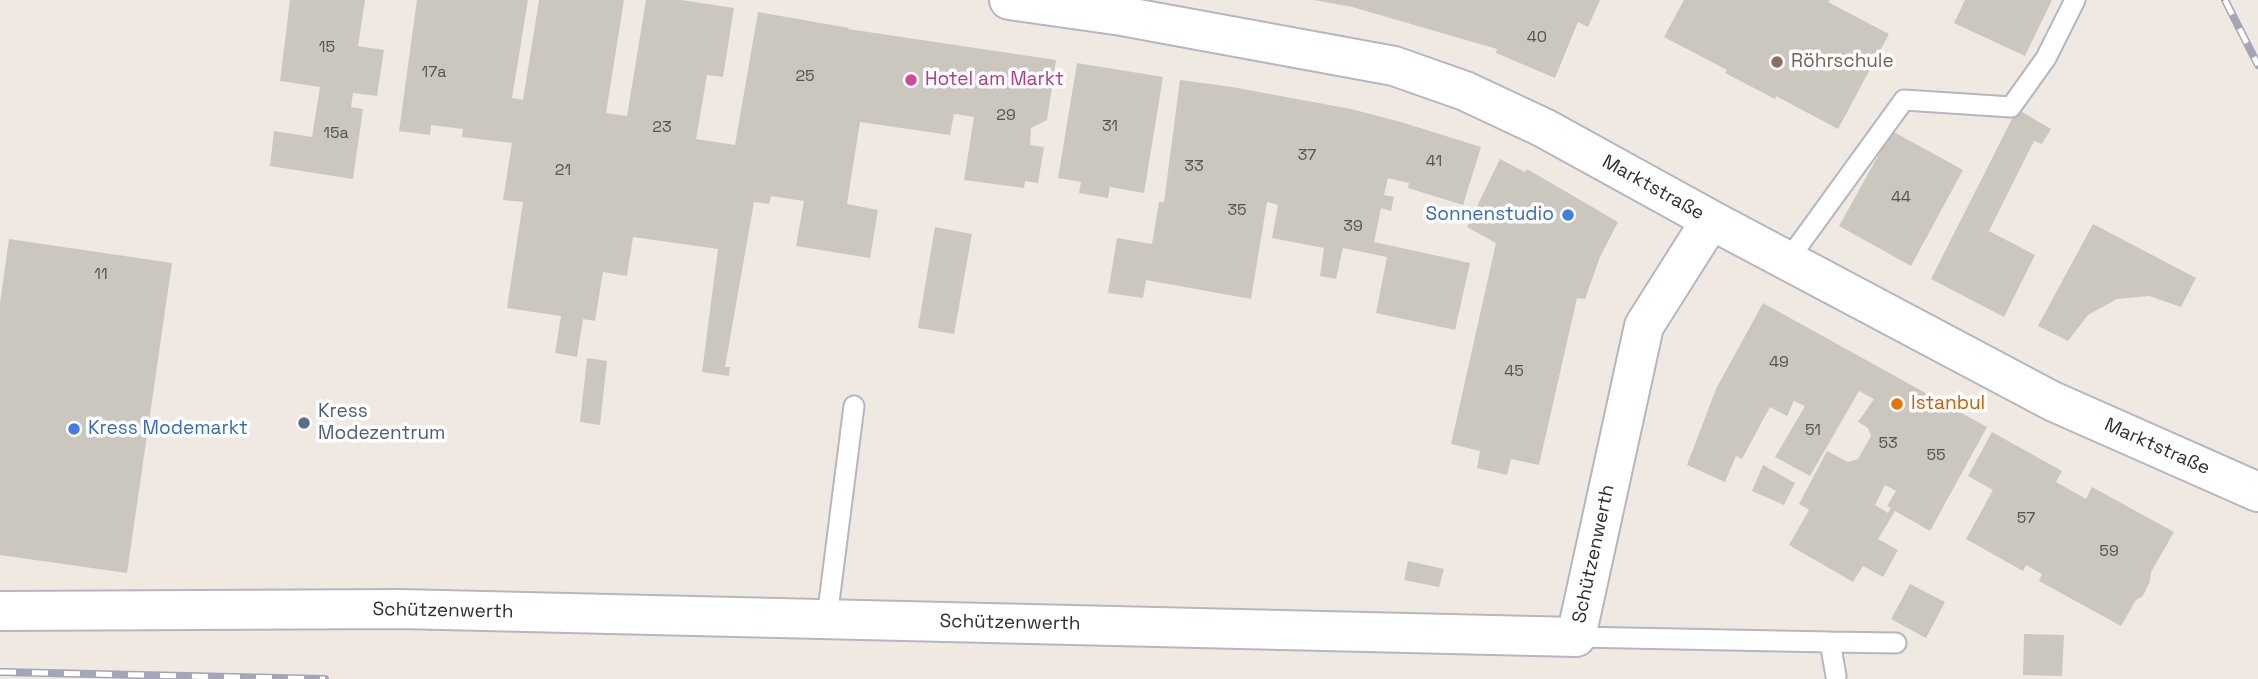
<!DOCTYPE html>
<html>
<head>
<meta charset="utf-8">
<style>
  body { margin:0 }
  canvas { display:block; background:#efe9e1 }
</style>
</head>
<body>
<canvas width="2258" height="679"></canvas>
<script>
const context = document.querySelector('canvas').getContext('2d');
context.lineJoin = 'round';
function paint(path, color) {
  context.fillStyle = color;
  context.fill(path, 'evenodd');
}
function strokePath(path, color, width, dash) {
  context.strokeStyle = color;
  context.lineWidth = width;
  context.lineCap = dash ? 'butt' : 'round';
  context.setLineDash(dash || []);
  context.stroke(path);
}
function label(font, color, halo, rows, align = 'center') {
  context.font = font + ' "Space Grotesk",sans-serif';
  context.lineWidth = 7;
  context.setLineDash([]);
  context.textBaseline = 'middle';
  context.strokeStyle = halo;
  context.fillStyle = color;
  for (const [text, x, y, turn = 0] of rows) {
    context.save();
    context.translate(x, y);
    context.rotate((+turn || 0) * Math.PI / 180);
    context.textAlign = isNaN(turn) ? turn : align;
    if (halo) context.strokeText(text, 0, 0);
    context.fillText(text, 0, 0);
    context.restore();
  }
}
const building = new Path2D(`
  M290 0H365L358 46 384 50 377 96 353 93 351 107 363 109 353 179 270 166 274 131 312 137 320 87 280 81Z
  M417 0H528L512 98 523 100 539 0H624L606 113 627 116 646 0H681L734 8 723 77 707 75 696 139 735 145 758 12 849 28 848 29 1056 60 1047 120 1031 128 1030 145 1044 147 1038 183 1025 181 1024 188 964 180 974 117 954 114 950 135 860 122 847 204 878 210 870 258 796 246 804 201 771 196 769 204 754 202 725 367H730L729 376 702 372 718 249 633 237 627 276 603 272 595 321 583 319 577 357 555 353 561 316 507 308 523 202 503 200 512 143 462 137 463 129 431 125 430 135 399 131Z
  M1314 0H1600L1588 27 1578 22 1555 78 1496 53 1497 49 1352 7Z
  M1684 0H1830L1828 2 1889 34 1838 129 1776 96 1775 99 1725 73 1727 70 1664 37Z
  M1965 0H2052L2025 56 1954 23Z
  M1077 63 1163 77 1144 193 1110 187 1108 198 1079 193 1081 182 1058 178Z
  M1180 80 1232 87 1351 109 1401 122 1481 147 1463 205 1408 188 1409 183 1388 178 1384 195 1394 197 1391 211 1381 208 1374 242 1470 263 1455 330 1376 313 1387 257 1343 248 1336 279 1320 276 1324 248 1272 238 1278 205 1267 202 1251 299 1146 280 1143 298 1108 293 1117 238 1152 244 1159 202H1164Z
  M2017 109 2051 129 2042 144 2034 141 1989 231 2035 255 2004 317 1931 279Z
  M1892 131 1963 170 1911 266 1839 226Z
  M1500 159 1525 172 1527 169 1618 222 1600 257 1585 299 1577 298 1539 465 1511 459 1507 475 1477 468 1480 451 1451 444 1496 243 1467 227Z
  M2093 224 2196 278 2181 307 2149 296 2117 299 2088 315 2068 341 2038 326Z
  M935 227 972 234 954 334 918 328Z
  M9 239 172 263 127 573 0 555V303Z
  M1763 303 1987 427 1930 531 1895 511 1878 539 1898 550 1883 577 1863 566 1853 582 1789 545 1809 510 1799 504 1827 451 1848 462 1858 459 1871 436 1868 428 1858 422 1874 399 1859 391 1810 476 1775 457 1805 406 1794 401 1787 416 1770 407 1742 459 1736 456 1725 482 1687 465 1716 389ZM1885 485 1896 491 1887 506 1891 508 1888 513 1875 505Z
  M587 358 607 361 600 425 580 422Z
  M1992 432 2062 471 2056 482 2086 499 2092 487 2174 532 2151 572 2150 581 2143 596 2136 600 2121 626 2039 581 2042 574 2026 565 2023 571 1966 539 1993 490 1968 476Z
  M1763 465 1795 483 1784 505 1752 491Z
  M1408 561 1444 569 1439 587 1404 580Z
  M1910 584 1945 602 1926 638 1891 619Z
  M2024 634 2064 635 2062 676 2023 675Z`);
const lane = new Path2D(`
  M1788 260 1904 100 2011 107 2046 58 2075 0
  M827 618 854 406
  M1576 637 1830 642 1836 676
  M1830 642 1896 643`);
const street = new Path2D(`
  M1009 0 1122 16 1394 66 1465 91 1544 128 1711 220 2052 401 2258 492
  M0 611 400 609 1576 637 1644 326 1711 220`);
const rail = new Path2D(`
  M2225 0 2258 65
  M0 672 325 679`);
const markers = [
  [1777,62,7,"#8d6e63"],
  [911,80,7,"#d1479c"],
  [1568,215,7,"#3f7fe0"],
  [1897,404,7,"#e8710a"],
  [304,423,7,"#5c6f8a"],
  [74,429,7,"#3f7fe0"]
];
const numberNames = [
  ["40",1537,38],
  ["15",327,48],
  ["17a",434,73],
  ["25",805,77],
  ["29",1006,116],
  ["31",1110,127],
  ["23",662,128],
  ["15a",336,134],
  ["37",1307,156],
  ["41",1434,162],
  ["33",1194,167],
  ["21",563,171],
  ["44",1901,198],
  ["35",1237,211],
  ["39",1353,227],
  ["11",101,275],
  ["49",1779,363],
  ["45",1514,372],
  ["51",1813,431],
  ["53",1888,444],
  ["55",1936,456],
  ["57",2026,519],
  ["59",2109,552]
];
const educationNames = [
  ["Röhrschule",1791,62]
];
const hotelNames = [
  ["Hotel am Markt",925,80]
];
const streetNames = [
  ["Marktstraße",1653,188,29],
  ["Marktstraße",2157,447,24],
  ["Schützenwerth",1594,554,-78],
  ["Schützenwerth",443,611,1],
  ["Schützenwerth",1010,623,1]
];
const shopNames = [
  ["Sonnenstudio",1554,215],
  ["Kress Modemarkt",88,429,"left"]
];
const foodNames = [
  ["Istanbul",1911,404]
];
const serviceNames = [
  ["Kress",318,412],
  ["Modezentrum",318,434]
];
paint(building, '#cbc7bf');
strokePath(lane, '#b4b7c1', 23);
strokePath(street, '#b4b7c1', 42);
strokePath(lane, '#fff', 19);
strokePath(street, '#fff', 38);
strokePath(rail, '#a3a6b8', 8);
strokePath(rail, '#fff', 5, [16]);
for (const [x, y, r, color] of markers) {
  const dot = new Path2D();
  dot.arc(x, y, r, 0, 2 * Math.PI);
  context.fillStyle = color;
  context.fill(dot);
  strokePath(dot, '#fff', 2.5);
}
label('16px', '#555452', null, numberNames);
label('19px', '#785e54', '#fff', educationNames, 'left');
label('19px', '#b23c85', '#fff', hotelNames, 'left');
label('19px', '#2e2e2e', '#fff', streetNames);
label('19px', '#366cbe', '#fff', shopNames, 'right');
label('19px', '#c56008', '#fff', foodNames, 'left');
label('19px', '#4e5e75', '#fff', serviceNames, 'left');
</script>
</body>
</html>
